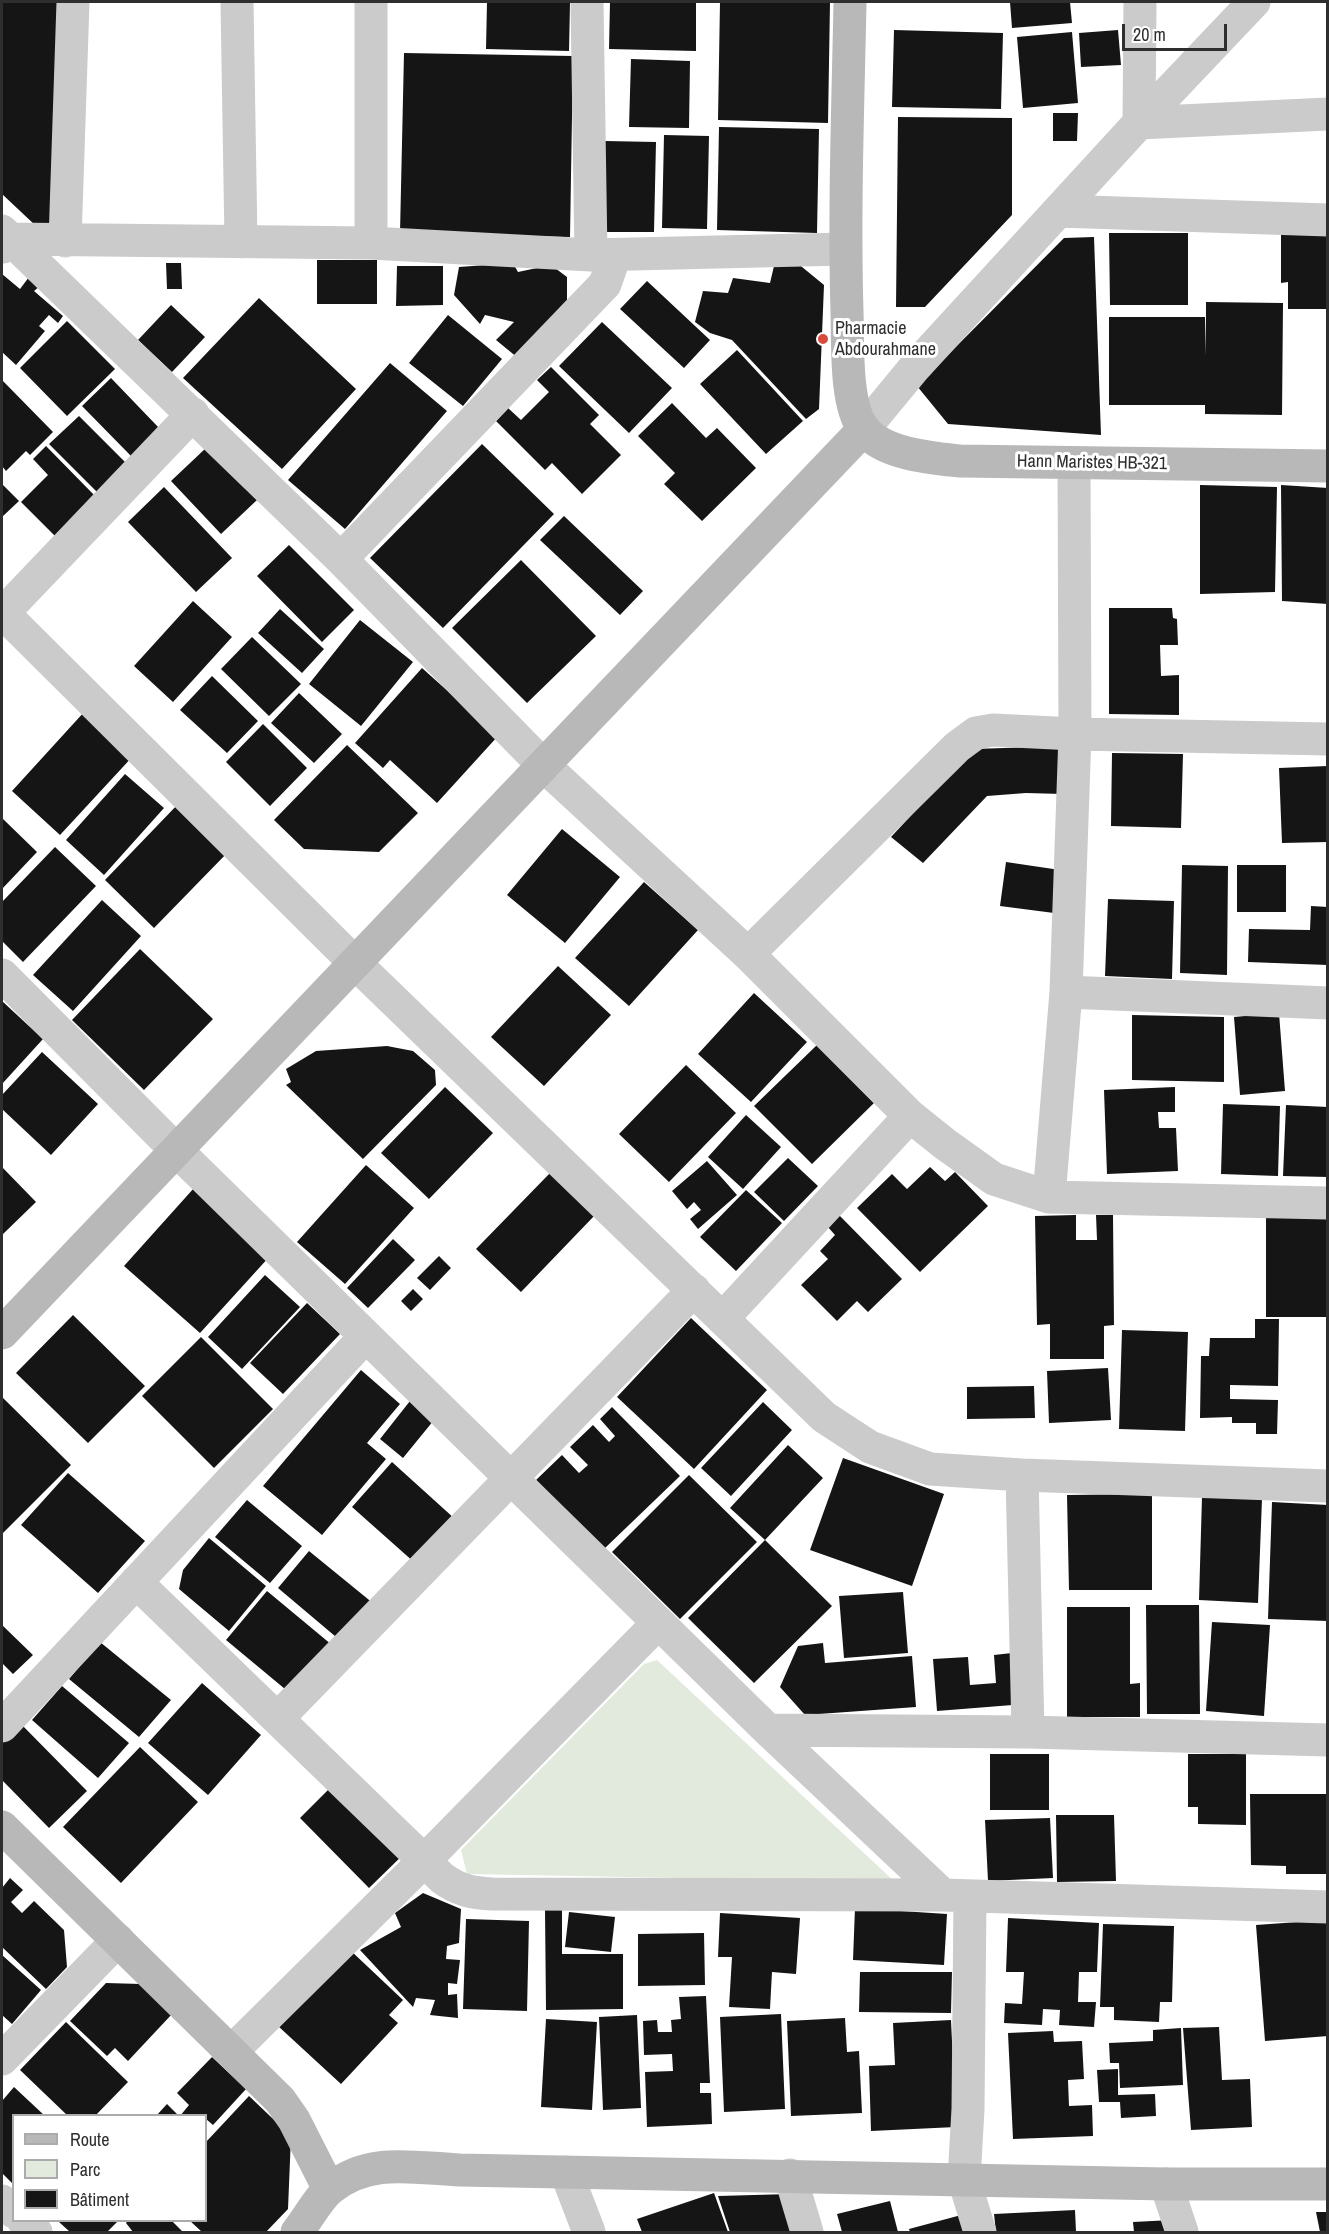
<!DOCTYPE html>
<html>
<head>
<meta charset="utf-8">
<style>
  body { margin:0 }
  #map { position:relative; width:1329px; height:2234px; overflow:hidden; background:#fff; font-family:"Archivo Narrow",sans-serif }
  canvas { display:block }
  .frame { position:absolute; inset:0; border:3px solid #2e2e2e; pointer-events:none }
  .legend { position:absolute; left:12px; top:2114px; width:195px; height:108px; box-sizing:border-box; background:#fff; border:2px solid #ababab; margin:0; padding:8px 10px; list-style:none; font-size:18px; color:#2e2e2e }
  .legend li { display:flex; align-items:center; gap:12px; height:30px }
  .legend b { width:30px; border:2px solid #ababab }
  .scale { position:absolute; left:1122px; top:24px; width:105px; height:27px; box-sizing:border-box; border:3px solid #2e2e2e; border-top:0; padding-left:8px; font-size:18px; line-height:21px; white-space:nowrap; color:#2e2e2e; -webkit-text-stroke:4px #fff; paint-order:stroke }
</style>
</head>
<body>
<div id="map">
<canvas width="1329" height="2234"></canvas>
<div class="frame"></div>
<ul class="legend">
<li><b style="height:8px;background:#b8b8b8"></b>Route</li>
<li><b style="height:16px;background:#e2eadd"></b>Parc</li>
<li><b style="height:16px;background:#151515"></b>Bâtiment</li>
</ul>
<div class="scale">20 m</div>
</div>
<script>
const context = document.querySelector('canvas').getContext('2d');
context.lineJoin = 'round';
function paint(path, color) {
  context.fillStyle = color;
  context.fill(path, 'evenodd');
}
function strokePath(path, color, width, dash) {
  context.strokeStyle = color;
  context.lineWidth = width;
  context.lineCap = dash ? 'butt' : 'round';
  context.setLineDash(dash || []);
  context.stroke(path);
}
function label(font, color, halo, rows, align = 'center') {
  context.font = font + ' "Archivo Narrow",sans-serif';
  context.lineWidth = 6;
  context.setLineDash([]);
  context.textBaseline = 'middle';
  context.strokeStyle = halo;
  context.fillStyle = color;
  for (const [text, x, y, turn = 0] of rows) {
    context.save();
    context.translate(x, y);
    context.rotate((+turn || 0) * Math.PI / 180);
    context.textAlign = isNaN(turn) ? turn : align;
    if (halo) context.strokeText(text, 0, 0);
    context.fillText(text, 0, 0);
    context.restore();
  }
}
const green = new Path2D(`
  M657 1660 895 1882 467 1874 461 1850 644 1664Z`);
const building = new Path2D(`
  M2 2H58L53 227 36 226 2 194Z
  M487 2 570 3 569 51 486 49Z
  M610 2H696V51L609 49Z
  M720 2H830L828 123 718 120Z
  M1010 2H1070L1072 23 1012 28Z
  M894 30 1003 33 1001 109 892 107Z
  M1118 30 1121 65 1081 67 1079 33Z
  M1072 32 1078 103 1023 108 1017 37Z
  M404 53 573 56 570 237 400 233Z
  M631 59 690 61 689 128 629 127Z
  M1053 113H1078L1077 141H1053Z
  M898 117 1012 118V215L925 307H896Z
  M719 127 819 129 817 233 717 230Z
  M664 135 709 136 707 229 662 228Z
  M605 141 656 142 654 232H603Z
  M1109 233H1188V305H1110Z
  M1281 233H1328V309H1288V282L1281 283Z
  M1094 237 1101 435 948 424 917 386 1064 238Z
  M317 260H377V304H317Z
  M796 262 824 285 819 409 806 419 732 340 710 333 695 322 703 291 728 293 733 278 770 283 774 266Z
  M166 263H181L182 289H167Z
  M513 263 518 272 551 265 567 277V309L518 358 496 340 514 322 485 315 480 324 454 295 459 267Z
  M397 266H443V305L396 306Z
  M2 274 20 289 29 277 40 286 34 291 63 316 58 323 49 315 39 326 45 331 16 365 2 352Z
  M647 281 710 340 684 368 620 309Z
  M259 298 356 389 282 469 183 378Z
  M1206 302 1283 303 1282 415 1205 414V405H1109V317H1205L1206 356Z
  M171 305 205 337 172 372 138 340Z
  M448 315 502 359 463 406 409 363Z
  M67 321 115 369 67 416 20 368Z
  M602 322 672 388 629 433 559 366Z
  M737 350 803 421 766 454 700 384Z
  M390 363 447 411 345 529 288 480Z
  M551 367 599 415 590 424 621 455 582 494 552 463 545 470 496 421 508 408 521 420 549 392 537 380Z
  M111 378 160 429 131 456 82 406Z
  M2 380 53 432 30 455 26 451 6 471 2 466Z
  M672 403 706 438 717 428 756 468 702 521 664 484 675 473 638 436Z
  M79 416 128 465 99 494 49 444Z
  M482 444 554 514 443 628 370 558Z
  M46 446 96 497 55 536 21 502 48 475 33 459Z
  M207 447 257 500 221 534 171 481Z
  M3 485 19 501 2 517V487Z
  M1200 485 1277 487 1275 592 1200 594Z
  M1281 485 1328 488V604L1282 601Z
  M164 487 232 558 196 592 128 522Z
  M564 516 643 591 620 615 540 540Z
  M289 545 354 610 322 642 257 576Z
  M521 560 596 636 527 703 452 628Z
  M193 601 232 637 173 702 134 666Z
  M1109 608H1172L1173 618 1177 619 1178 645H1160L1161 676 1179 675V715L1109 714Z
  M280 609 324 649 302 673 258 633Z
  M360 620 413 662 361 726 309 684Z
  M252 637 301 684 269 716 221 669Z
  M422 668 498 736 437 803 390 760 383 768 355 743Z
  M212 676 258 721 227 753 180 710Z
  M299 693 342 734 314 763 271 723Z
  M85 711 134 755 60 835 12 791Z
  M263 724 307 768 270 806 226 762Z
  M347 745 418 813 379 852 304 849 274 820Z
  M1066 746 1063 794 1026 793 987 796 923 863 891 837 973 749Z
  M1112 753 1183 754 1181 828 1111 826Z
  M1328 766V842L1282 843 1279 768Z
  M125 774 164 808 104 875 66 840Z
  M180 802 230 850 154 928 105 880Z
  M2 818 37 852 2 889Z
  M562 829 620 877 565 943 507 895Z
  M55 847 96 886 23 962 2 941V902Z
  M1006 862 1060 870 1054 913 1000 906Z
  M1182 865 1228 866 1227 975 1180 973Z
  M1237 865H1286V912H1237Z
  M644 882 698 930 629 1006 575 958Z
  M1108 899 1174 901 1172 979 1105 976Z
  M102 900 141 936 73 1011 33 975Z
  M1311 906 1328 907V965L1248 962 1249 929 1310 930Z
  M140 949 213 1019 144 1090 72 1020Z
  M558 966 611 1015 544 1086 491 1037Z
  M754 993 807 1042 751 1102 698 1054Z
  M2 1001 43 1039 2 1084Z
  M1279 1013 1285 1091 1240 1095 1234 1017Z
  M1132 1015 1224 1017V1082L1132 1080Z
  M817 1045 874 1103 812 1164 754 1106Z
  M387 1046 413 1051 435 1070 436 1085 363 1159 286 1085 291 1082 286 1069 316 1051Z
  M42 1052 98 1104 51 1155 2 1109V1095Z
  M686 1065 736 1113 669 1182 619 1134Z
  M445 1087 493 1133 429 1199 381 1153Z
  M1175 1087V1112H1158L1159 1128H1176L1178 1171 1107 1174 1104 1090Z
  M1223 1104 1280 1106 1278 1176 1221 1174Z
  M1286 1105 1328 1107V1177L1283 1176Z
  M746 1115 781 1147 743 1189 708 1157Z
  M788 1158 818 1186 784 1221 754 1192Z
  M707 1161 737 1195 698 1229 690 1219 701 1210 694 1202 687 1209 672 1191Z
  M366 1165 414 1208 345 1284 297 1242Z
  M2 1167 36 1202 2 1235Z
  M930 1167 945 1181 955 1172 988 1206 920 1272 857 1208 892 1174 907 1189Z
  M551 1172 596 1214 521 1292 476 1249Z
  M194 1188 270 1256 200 1333 124 1266Z
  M746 1190 782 1223 736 1271 700 1237Z
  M839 1215 902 1279 868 1312 857 1301 837 1321 801 1285 828 1259 820 1251 835 1235 827 1226Z
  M1076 1215V1240H1097L1096 1215H1113L1114 1325 1104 1326V1359H1050V1324L1037 1325 1035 1216Z
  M1266 1215H1328V1317H1266Z
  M393 1239 415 1260 368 1308 347 1288Z
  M439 1256 451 1268 430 1290 417 1278Z
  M265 1275 300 1307 242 1369 208 1337Z
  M413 1289 423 1299 411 1311 401 1301Z
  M307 1303 340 1334 283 1394 250 1363Z
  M73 1315 145 1386 88 1443 16 1373Z
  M691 1318 767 1390 694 1469 617 1397Z
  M1255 1319H1279L1278 1386 1230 1385V1399L1278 1400 1277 1434H1256V1423H1232V1417L1200 1418 1201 1356H1209L1210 1338H1255Z
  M1122 1330 1188 1332 1185 1431 1119 1429Z
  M201 1337 273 1409 214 1468 142 1396Z
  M1108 1368 1111 1420 1049 1423 1047 1371Z
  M361 1370 400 1404 367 1443 386 1459 322 1535 263 1486Z
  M1034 1386 1035 1418 967 1419V1387Z
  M2 1397 71 1465 2 1534Z
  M410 1401 434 1420 403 1458 380 1439Z
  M763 1402 792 1430 731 1496 701 1468Z
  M612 1407 680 1476 604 1549 536 1480 562 1455 579 1473 588 1465 570 1447 593 1425 609 1442 615 1436 600 1419Z
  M788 1445 823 1478 765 1540 730 1508Z
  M843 1458 944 1494 912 1586 810 1550Z
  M392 1462 455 1519 415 1563 352 1507Z
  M68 1473 145 1541 98 1593 21 1525Z
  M689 1475 757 1542 680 1619 612 1552Z
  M1152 1494V1590H1069L1067 1495Z
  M1202 1497 1262 1499 1258 1603 1199 1600Z
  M247 1500 302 1546 270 1583 215 1537Z
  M1272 1502 1328 1505V1621L1268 1619Z
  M209 1538 266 1586 229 1631 179 1589 183 1570Z
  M765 1540 832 1606 754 1683 688 1618Z
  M309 1551 374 1604 342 1642 278 1588Z
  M267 1591 332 1645 291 1694 226 1640Z
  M903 1592 908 1653 844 1658 839 1596Z
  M1146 1605H1199L1200 1714H1147Z
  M1067 1607H1130V1684L1140 1683V1717H1067Z
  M1212 1622 1270 1625 1264 1716 1206 1711Z
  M2 1625 33 1655 13 1674 2 1663Z
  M100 1642 171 1700 139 1737 69 1679Z
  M823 1643 825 1663 912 1656 916 1707 805 1715 780 1687 798 1646Z
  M1021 1652 1025 1704 937 1711 933 1659 968 1657 970 1685 996 1683 994 1655Z
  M202 1683 261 1735 208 1795 148 1743Z
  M62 1686 129 1743 98 1778 32 1720Z
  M20 1723 87 1791 49 1828 2 1780V1741Z
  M140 1747 198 1802 121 1883 63 1827Z
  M990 1754H1049V1810H990Z
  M1188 1754H1246V1825L1198 1824V1807H1188Z
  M338 1780 408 1850 369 1888 300 1818Z
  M1250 1794H1328V1874H1286V1866L1251 1865Z
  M1056 1815H1114L1116 1881 1057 1882Z
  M1050 1818 1053 1878 988 1881 985 1820Z
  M10 1878 23 1890 11 1902 22 1913 34 1901 64 1930 67 1967 46 1989 2 1947V1888Z
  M423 1893 461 1909 459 1943 447 1946 446 1959 460 1960 457 1984 448 1983V1995L457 1994 458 2018 430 2015 435 2000 416 1998 413 2007 360 1950 401 1927 395 1913Z
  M855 1908 947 1914 944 1965 853 1960Z
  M545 1910H562V1954H623V2009L546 2010Z
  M569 1912 615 1917 611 1952 565 1947Z
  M720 1913 800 1918 796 1974 772 1972 770 2009 729 2007 732 1957H718Z
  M1008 1918 1099 1923 1097 1972H1079L1078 2002H1096L1094 2027 1059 2025 1060 2010 1043 2009 1042 2025 1004 2023 1005 2003 1022 2004 1024 1972H1006Z
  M466 1919 529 1921 527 2011 463 2009Z
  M1326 1920 1328 2036 1265 2041 1256 1925Z
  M1103 1924 1174 1926 1172 2002H1160L1159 2022 1114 2020V2007H1100Z
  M704 1933 705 1985 638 1986V1934Z
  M349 1949 403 2000 389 2015 398 2023 341 2084 278 2026Z
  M2 1955 41 1990 12 2024 2 2015Z
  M860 1972H952L951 2013 859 2012Z
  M106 1983 141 1984 173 2013 128 2061 115 2048 107 2056 70 2021Z
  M706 1996 710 2083H700V2093H711L712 2124 647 2127 645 2072 673 2071 672 2054 644 2055 643 2021 657 2020 658 2032H672L671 2020 681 2019 679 1997Z
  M781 2014 785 2109 724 2112 720 2017Z
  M637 2015 641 2108 603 2110 599 2017Z
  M845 2018 847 2052 859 2051 862 2113 791 2116 787 2021Z
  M546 2019 597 2022 592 2110 541 2107Z
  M951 2020 956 2127 871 2131 869 2066 895 2065 893 2023Z
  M66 2022 128 2082 95 2116H68L20 2070Z
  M1219 2027 1222 2080 1250 2079 1252 2127 1191 2130 1183 2028Z
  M1181 2028 1183 2085 1120 2088 1119 2063H1110L1109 2043 1153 2041V2030Z
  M1053 2031 1054 2042 1082 2041 1084 2079 1068 2080 1069 2106 1092 2105 1093 2136 1013 2139 1008 2033Z
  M212 2057 246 2089 213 2125 206 2119V2116H180L189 2105 177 2093Z
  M1118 2069V2095L1155 2094 1156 2116 1121 2118 1120 2102H1099L1097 2070Z
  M14 2087 45 2116H14V2185L2 2173V2101Z
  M249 2096 291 2136 288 2209 266 2232H202L189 2220H206V2142Z
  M167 2104 179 2116H156Z
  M714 2193 728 2232H642L637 2219Z
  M790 2194 801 2232H730L718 2196Z
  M890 2201 898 2232H842L837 2214Z
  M1075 2210 1076 2232H996L994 2214Z
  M1316 2212H1328V2232H1320Z
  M965 2214 970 2232H910L909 2229Z
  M61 2220H119L107 2232H70L59 2222Z
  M128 2220H171L182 2231 133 2232 126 2223Z
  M1172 2220 1173 2232H1134L1133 2222Z`);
const street = new Path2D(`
  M237 2 241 242
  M587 2 591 255
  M1140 2 1139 123 1328 114
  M1058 211 1328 220
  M2 231 341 559 543 765 748 954 910 1116 945 1144 994 1179 1049 1197 1328 1203
  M65 241 73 2
  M371 243V2
  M3 247 10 239 371 243 591 255 845 249
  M863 430 915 367 1139 123 1254 2
  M341 559 605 284 615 255
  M2 612 355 963 824 1417 870 1447 930 1469 1022 1475 1328 1486
  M2 614 193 414
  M748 954 957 747 976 733 993 730 1075 734 1328 739
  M2 975 176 1150 768 1730 943 1895
  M1066 992 1328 1003
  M1049 1197 1066 992 1075 734 1074 463
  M723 1318 910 1116
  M1022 1475 1028 1732
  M136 1582 442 1878C458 1890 472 1893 492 1894L943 1895 1328 1907
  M278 1718 694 1290
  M2 1726 366 1336
  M768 1730 1028 1732 1328 1740
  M970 1897 968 2109 964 2180 980 2232
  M231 2052 425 1860 658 1623
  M2 2059 118 1940
  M566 2172 589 2232
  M790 2175 807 2232
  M1166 2184 1182 2232
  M2 2201 14 2212
  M23 2220 36 2232`);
const secondary = new Path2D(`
  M850 2C848 105 844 209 847 312 848 343 845 404 863 428 881 454 931 458 960 461L1328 466
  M2 1333 863 430
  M2 1827 280 2100 294 2120 329 2189
  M297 2232C307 2220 319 2197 331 2188 370 2157 413 2168 460 2170L1166 2184H1328`);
const markers = [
  [823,339,6,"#d84b3d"]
];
const poiNames = [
  ["Pharmacie",835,329],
  ["Abdourahmane",835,350]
];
const streetNames = [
  ["Hann Maristes HB-321",1092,463,1]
];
paint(green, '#e2eadd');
paint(building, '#151515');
strokePath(street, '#cbcbcb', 33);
strokePath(secondary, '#b8b8b8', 33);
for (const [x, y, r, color] of markers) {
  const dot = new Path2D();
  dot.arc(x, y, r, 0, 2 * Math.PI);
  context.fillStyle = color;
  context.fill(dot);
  strokePath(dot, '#fff', 2);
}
label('18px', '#2e2e2e', '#fff', poiNames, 'left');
label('18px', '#2e2e2e', '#fff', streetNames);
</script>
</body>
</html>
